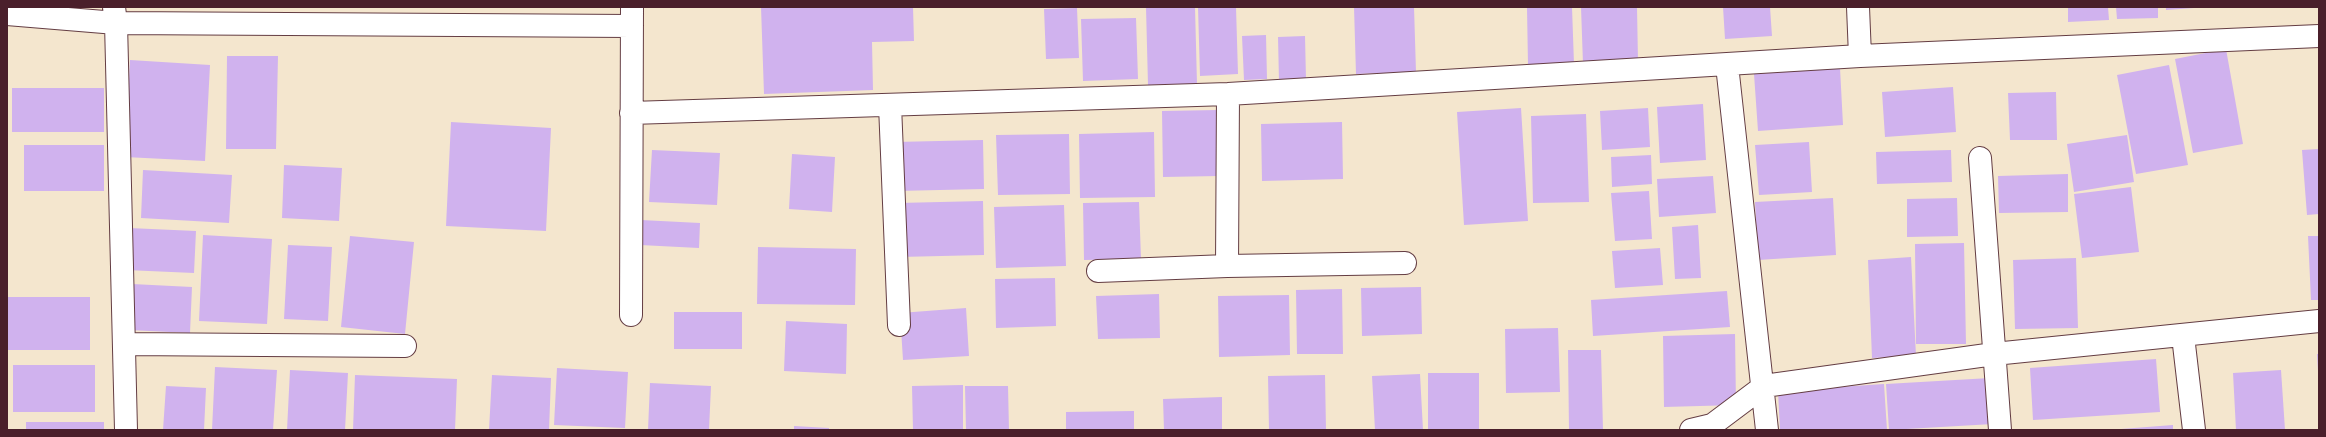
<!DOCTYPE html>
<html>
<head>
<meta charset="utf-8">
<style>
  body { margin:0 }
  #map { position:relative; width:2326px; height:437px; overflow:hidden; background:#f4e6ce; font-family:Vollkorn,serif }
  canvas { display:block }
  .frame { position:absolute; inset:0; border:8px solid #4a1f2b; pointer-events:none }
</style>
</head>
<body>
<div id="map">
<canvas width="2326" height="437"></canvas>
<div class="frame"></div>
</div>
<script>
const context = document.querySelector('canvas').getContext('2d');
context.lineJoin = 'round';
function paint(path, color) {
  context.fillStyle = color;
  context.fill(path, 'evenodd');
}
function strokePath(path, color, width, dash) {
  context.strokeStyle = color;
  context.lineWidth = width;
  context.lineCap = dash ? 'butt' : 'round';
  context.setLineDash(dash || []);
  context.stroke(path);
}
const building = new Path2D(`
  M761 7H913L914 41 872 42 873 90 764 94Z
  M1146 7H1195L1197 84 1148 85Z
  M1198 7H1236L1238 74 1200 76Z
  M1354 7H1414L1416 72 1356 74Z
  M1572 7 1574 64 1528 65 1527 8Z
  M1581 7H1637L1638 62 1583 64Z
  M1723 7H1770L1772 36 1725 39Z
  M2068 7H2108L2109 20 2068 22Z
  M2116 7H2158V18L2117 19Z
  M2166 7H2194V8L2166 10Z
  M1077 8 1079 58 1046 59 1044 9Z
  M1136 18 1138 79 1083 81 1081 19Z
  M1266 35 1267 79 1244 80 1242 36Z
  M1305 36 1306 80 1279 81 1278 37Z
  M2226 49 2243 144 2193 153 2175 59Z
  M227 56H278L276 149H226Z
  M130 60 210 65 205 161 125 157Z
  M2169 65 2188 165 2136 174 2117 75Z
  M1840 68 1843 125 1758 131 1754 74Z
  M1953 87 1956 132 1885 137 1882 92Z
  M12 88H104V132H12Z
  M2056 92 2057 140H2010L2008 93Z
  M1703 104 1706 160 1660 163 1657 107Z
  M1521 108 1528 221 1464 225 1457 112Z
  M1648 108 1650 147 1602 150 1600 111Z
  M1218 110 1219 176 1163 177 1162 111Z
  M1586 114 1589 202 1533 203 1531 116Z
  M451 122 551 128 546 231 446 226Z
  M1342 122 1343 179 1262 181 1261 124Z
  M1154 132 1155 197 1080 198 1079 134Z
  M1069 134 1070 194 998 195 996 135Z
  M2127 135 2134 182 2074 192 2067 144Z
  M983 140 984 189 896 191 895 142Z
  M1809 142 1812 192 1759 195 1755 145Z
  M24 145H104V191H24Z
  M2319 149V214L2307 215 2302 150Z
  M652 150 720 153 717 205 649 202Z
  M1951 150 1952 182 1877 184 1876 152Z
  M792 154 835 157 832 212 789 209Z
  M1651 155 1652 184 1612 187 1611 157Z
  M284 165 342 168 339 221 282 218Z
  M143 170 232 175 229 223 141 218Z
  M2068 174V212L1999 213 1998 176Z
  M1713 176 1716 213 1659 217 1657 179Z
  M2131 187 2139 252 2082 258 2074 194Z
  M1649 191 1652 239 1615 241 1611 193Z
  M1833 198 1836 255 1758 260 1755 202Z
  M1957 198 1958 236 1907 237V199Z
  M983 201 984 255 899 257 898 203Z
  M1139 202 1141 259 1084 260 1083 203Z
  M1064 205 1066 266 996 268 994 207Z
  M641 220 700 223 699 248 640 245Z
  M1698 225 1701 278 1675 279 1672 227Z
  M129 228 196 231 194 273 126 270Z
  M203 235 272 239 267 324 199 321Z
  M350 236 414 242 405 334 341 327Z
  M2308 236H2319V300H2311Z
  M1964 243 1966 344H1916L1915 244Z
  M288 245 332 247 328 321 284 319Z
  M758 247 856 249 855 305 757 304Z
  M1660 248 1663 285 1615 288 1612 251Z
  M1911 257 1916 356 1872 358 1868 260Z
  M2076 258 2078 328 2015 329 2013 260Z
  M1055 278 1056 326 996 328 995 279Z
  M132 284 192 287 190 333 129 330Z
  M1421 287 1422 334 1362 336 1361 288Z
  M1342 289 1343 354H1297L1296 290Z
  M1727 291 1730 327 1593 336 1591 300Z
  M1159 294 1160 338 1098 339 1096 296Z
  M1289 295 1290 355 1219 357 1218 296Z
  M7 297H90V350H7Z
  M966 308 969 356 903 360 900 313Z
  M674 312H742V349H674Z
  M786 321 847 324 846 374 784 371Z
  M1558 328 1560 392 1506 393 1505 329Z
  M1735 334 1736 405 1664 407 1663 336Z
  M1568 350H1601L1603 430H1569Z
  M2317 354H2319V371H2318Z
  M2156 359 2160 412 2033 420 2030 368Z
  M13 365H95V412H13Z
  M215 367 277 370 273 430H212Z
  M557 368 628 372 625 428 554 425Z
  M290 370 348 373 345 430H287Z
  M2281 370 2285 430H2236L2233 373Z
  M1428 373H1479V430H1428Z
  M1420 374 1423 430H1375L1372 376Z
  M355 375 457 379 455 430H353Z
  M492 375 551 378 549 430H489Z
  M1325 375 1326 430H1269L1268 376Z
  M1990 378 1993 424 1889 430 1886 384Z
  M650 383 711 386 709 430H648Z
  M1884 384 1887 430H1780L1778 391Z
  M963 385V430H913L912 386Z
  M166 386 206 388 204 430H163Z
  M965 386H1008L1009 430H966Z
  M1222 397V430H1164L1163 399Z
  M1134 411V430H1066V412Z
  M26 422H104V430H26Z
  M2173 425V430H2121V429Z
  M794 426 829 428V430H794Z`);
const minor = new Path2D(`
  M114 7 116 23 126 430
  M1858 7 1860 56
  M7 14 116 23 632 26
  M1727 65 1767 430
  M890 105 899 325
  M631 113 1228 94 1860 56 2319 36
  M1980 158 2000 430
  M1227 266 1405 263
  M1098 271 1227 266 1228 94
  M631 315 632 7
  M2183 336 2194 430
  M124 344 405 346
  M1691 430 1712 425 1764 386 1994 354 2319 321`);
paint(building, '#d0b2ee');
strokePath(minor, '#643d43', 24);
strokePath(minor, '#fff', 22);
</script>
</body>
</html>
